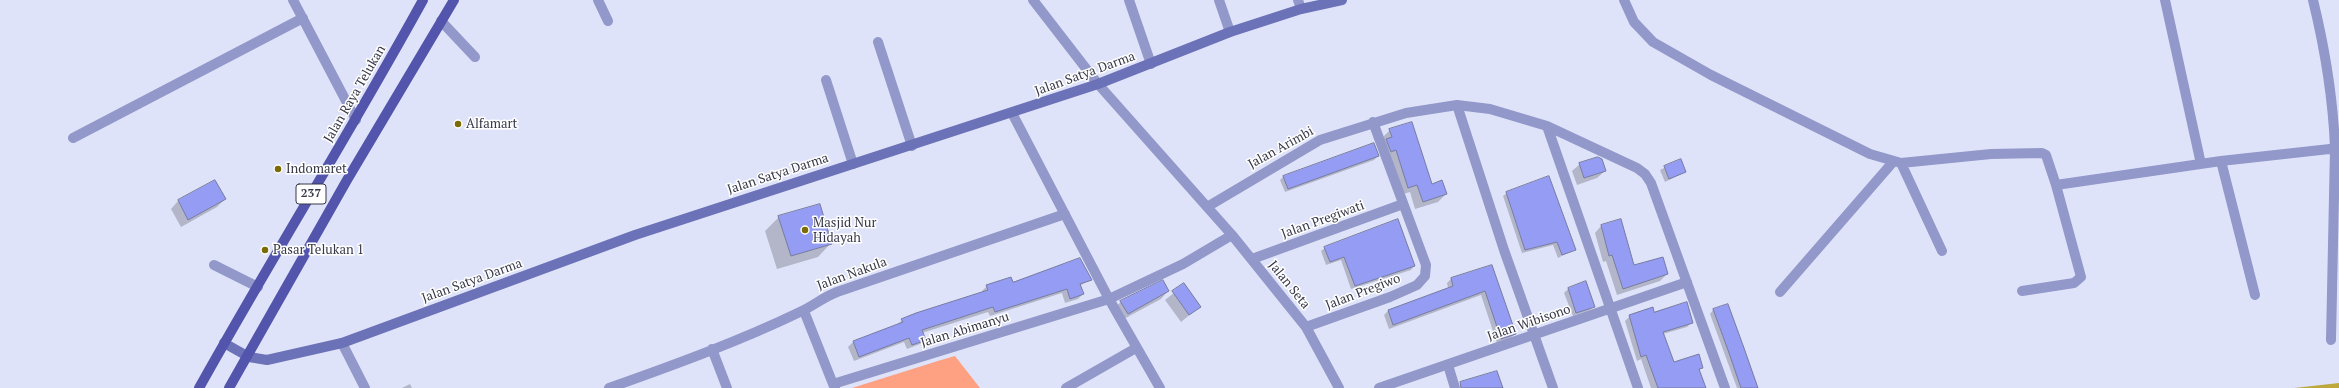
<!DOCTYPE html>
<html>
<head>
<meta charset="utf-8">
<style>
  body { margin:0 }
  canvas { display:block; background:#dfe3fa }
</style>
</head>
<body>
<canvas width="2339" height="388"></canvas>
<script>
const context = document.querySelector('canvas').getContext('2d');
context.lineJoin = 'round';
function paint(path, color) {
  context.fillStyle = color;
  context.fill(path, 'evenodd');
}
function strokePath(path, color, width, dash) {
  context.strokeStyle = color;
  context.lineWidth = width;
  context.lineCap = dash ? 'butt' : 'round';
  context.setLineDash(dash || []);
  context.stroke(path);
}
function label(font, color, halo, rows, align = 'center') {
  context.font = font + ' "PT Serif",serif';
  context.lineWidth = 3;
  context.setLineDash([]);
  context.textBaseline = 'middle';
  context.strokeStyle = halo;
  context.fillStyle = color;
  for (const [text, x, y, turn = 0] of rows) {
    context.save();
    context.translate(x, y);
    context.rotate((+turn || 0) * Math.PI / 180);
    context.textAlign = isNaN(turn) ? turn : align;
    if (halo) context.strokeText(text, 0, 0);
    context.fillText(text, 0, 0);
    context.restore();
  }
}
const green = new Path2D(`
  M955 356 980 388H852L941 360Z`);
const water = new Path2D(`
  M2339 384V388H2294L2339 383Z`);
const shadow = new Path2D(`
  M1390 130 1432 185 1446 194 1438 202 1415 209 1410 192 1400 195 1382 138Z
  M1378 156 1374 160 1285 192 1280 180 1284 176Z
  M1680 160 1685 172 1665 182 1660 170Z
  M1580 164 1605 171 1597 178 1577 185 1572 171Z
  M215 181 225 199 217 207 181 227 171 209 178 201Z
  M1507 193 1575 249 1558 258 1553 245 1522 253 1503 196Z
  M779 217 831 243 818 257 777 269 765 231Z
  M1601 226 1634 266 1667 274 1660 281 1617 295 1606 261 1603 262 1595 233Z
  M1325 248 1414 266 1411 270 1351 289 1341 260 1326 265 1321 251Z
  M1492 266 1515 334 1511 338 1497 343 1481 295 1389 329 1384 315 1388 311 1448 288 1447 283 1451 279Z
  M1090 279 1080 286 1083 294 1078 299 1065 303 1062 293 990 316 988 312 922 333 925 339 920 344 907 349 904 342 854 361 848 347 853 342 897 325 902 320 982 293V291L987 286Z
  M1586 283 1594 306 1590 310 1573 316 1564 293 1568 289Z
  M1184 285 1199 307 1181 322 1165 300Z
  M1168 291 1161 299 1120 321 1113 309 1121 302Z
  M1713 310 1757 388H1737L1710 314Z
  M1654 313 1692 322 1687 327 1663 334 1673 364 1702 368 1698 371 1705 388H1651L1641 359 1637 361 1625 321 1630 316Z
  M410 384 412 388H402Z`);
const building = new Path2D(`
  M1412 122 1432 184 1442 180 1447 194 1423 202 1417 185 1408 188 1396 150 1391 152 1386 139 1392 137 1389 129Z
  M1374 143 1379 156 1288 189 1283 176Z
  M1598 157 1602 159 1606 171 1584 178 1579 163Z
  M1681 159 1686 172 1669 179 1664 166Z
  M1549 176 1576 250 1562 255 1557 242 1525 250 1506 192Z
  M215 180 226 199 188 220 178 200Z
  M820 204 832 244 791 256 778 216Z
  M1398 219 1415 266 1355 286 1344 257 1330 262 1324 247Z
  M1621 219 1634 265 1663 257 1668 274 1623 289 1612 255 1609 256 1601 225Z
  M1080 258 1092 280 1080 284 1084 294 1070 299 1067 289 995 312 993 307 922 330 926 340 912 345 909 338 859 357 853 341 903 322 901 319 916 313 988 290 986 285 1011 277 1013 282Z
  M1492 265 1516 334 1501 339 1485 291 1393 325 1388 310 1453 286 1451 278Z
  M1163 280 1169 291 1128 314 1120 301Z
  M1586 281 1595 307 1576 313 1568 288Z
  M1184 283 1201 307 1189 315 1172 291Z
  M1687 302 1693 323 1663 332 1674 362 1699 354 1703 368 1699 369 1706 388H1658L1646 355 1641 357 1629 315 1653 307 1654 312Z
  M1728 304 1744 348 1758 388H1741L1729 353 1713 309Z
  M1497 371 1503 388H1461L1460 382Z`);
const service = new Path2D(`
  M293 0 356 120
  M598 0 608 21
  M441 21 475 57
  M73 138 303 18
  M214 265 258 287
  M1066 388 1136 348`);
const minor = new Path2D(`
  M1129 0 1151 64
  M1219 0 1230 32
  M1298 0 1301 9
  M1624 0 1634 22 1653 42 1711 75 1870 154 1901 163 1991 154 2042 153 2046 155 2056 185 2221 161 2339 148
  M2165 0 2201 164
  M2313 0C2325 49 2333 97 2335 148L2331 340
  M878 42 912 146
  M826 80 853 164
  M1098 84 1232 235 1306 327 1339 388
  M1457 105 1504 250 1553 388
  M1012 113 1109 299 1160 388
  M1547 126 1638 388
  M2221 161 2255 295
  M1901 163 1942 251
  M1207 207 1320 140 1406 113 1457 105 1490 109 1547 126 1637 168 1645 174 1651 183 1725 388
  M1252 259 1403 204
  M2022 291 2074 283 2081 277 2056 185
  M1780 292 1893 162
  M804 311 833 384
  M1306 327 1390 297 1417 285 1425 276 1426 265 1373 122
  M342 343 365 388
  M712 349 727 388
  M1448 365 1455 388
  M609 388C674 365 740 341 802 311 814 305 824 297 837 292L1065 214
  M835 388 833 384 1109 299 1183 264 1232 235
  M1379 388 1687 282`);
const tertiary = new Path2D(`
  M1033 0 1098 84`);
const secondary = new Path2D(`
  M224 343 249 357 267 360 342 343 635 235 1098 84 1230 32 1301 9 1342 0`);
const primary = new Path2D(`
  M199 388C272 257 351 131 423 0
  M229 388 347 180 454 0`);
const markers = [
  [458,124,4,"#7b6b04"],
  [278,169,4,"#7b6b04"],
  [805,230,4,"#7b6b04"],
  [265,250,4,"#7b6b04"]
];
const shields = [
  [311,194,30]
];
const shieldNames = [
  ["237",311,194]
];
const streetNames = [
  ["Jalan Satya Darma",1085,74,-20],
  ["Jalan Raya Telukan",355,94,-60],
  ["Jalan Arimbi",1281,148,-29],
  ["Jalan Satya Darma",778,174,-18],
  ["Jalan Pregiwati",1323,220,-20],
  ["Jalan Nakula",852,274,-20],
  ["Jalan Satya Darma",472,281,-20],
  ["Jalan Seta",1289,285,51],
  ["Jalan Pregiwo",1363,292,-21],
  ["Jalan Wibisono",1529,323,-19],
  ["Jalan Abimanyu",965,330,-17]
];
const poiNames = [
  ["Alfamart",466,124],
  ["Indomaret",286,169],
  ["Masjid Nur",813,223],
  ["Hidayah",813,238],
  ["Pasar Telukan 1",273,250]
];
paint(green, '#fea082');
paint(water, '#bca83d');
paint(shadow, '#0003');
paint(building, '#949cf3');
strokePath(building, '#777c9f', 1);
strokePath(service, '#9298c9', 10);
strokePath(minor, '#9298c9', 10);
strokePath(tertiary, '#9298c9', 10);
strokePath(secondary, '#6c72b8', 10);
strokePath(primary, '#5255ab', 10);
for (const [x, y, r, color] of markers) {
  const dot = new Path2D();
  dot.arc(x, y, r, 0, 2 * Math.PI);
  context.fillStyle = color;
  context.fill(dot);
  strokePath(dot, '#fff', 1.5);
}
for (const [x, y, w] of shields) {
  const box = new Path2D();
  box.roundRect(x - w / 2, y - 10, w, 20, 3);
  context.fillStyle = '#fff';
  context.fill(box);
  strokePath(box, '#363847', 1);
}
label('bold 12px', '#363847', null, shieldNames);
label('13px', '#363847', '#fff', streetNames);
label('13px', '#363847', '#fff', poiNames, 'left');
</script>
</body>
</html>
